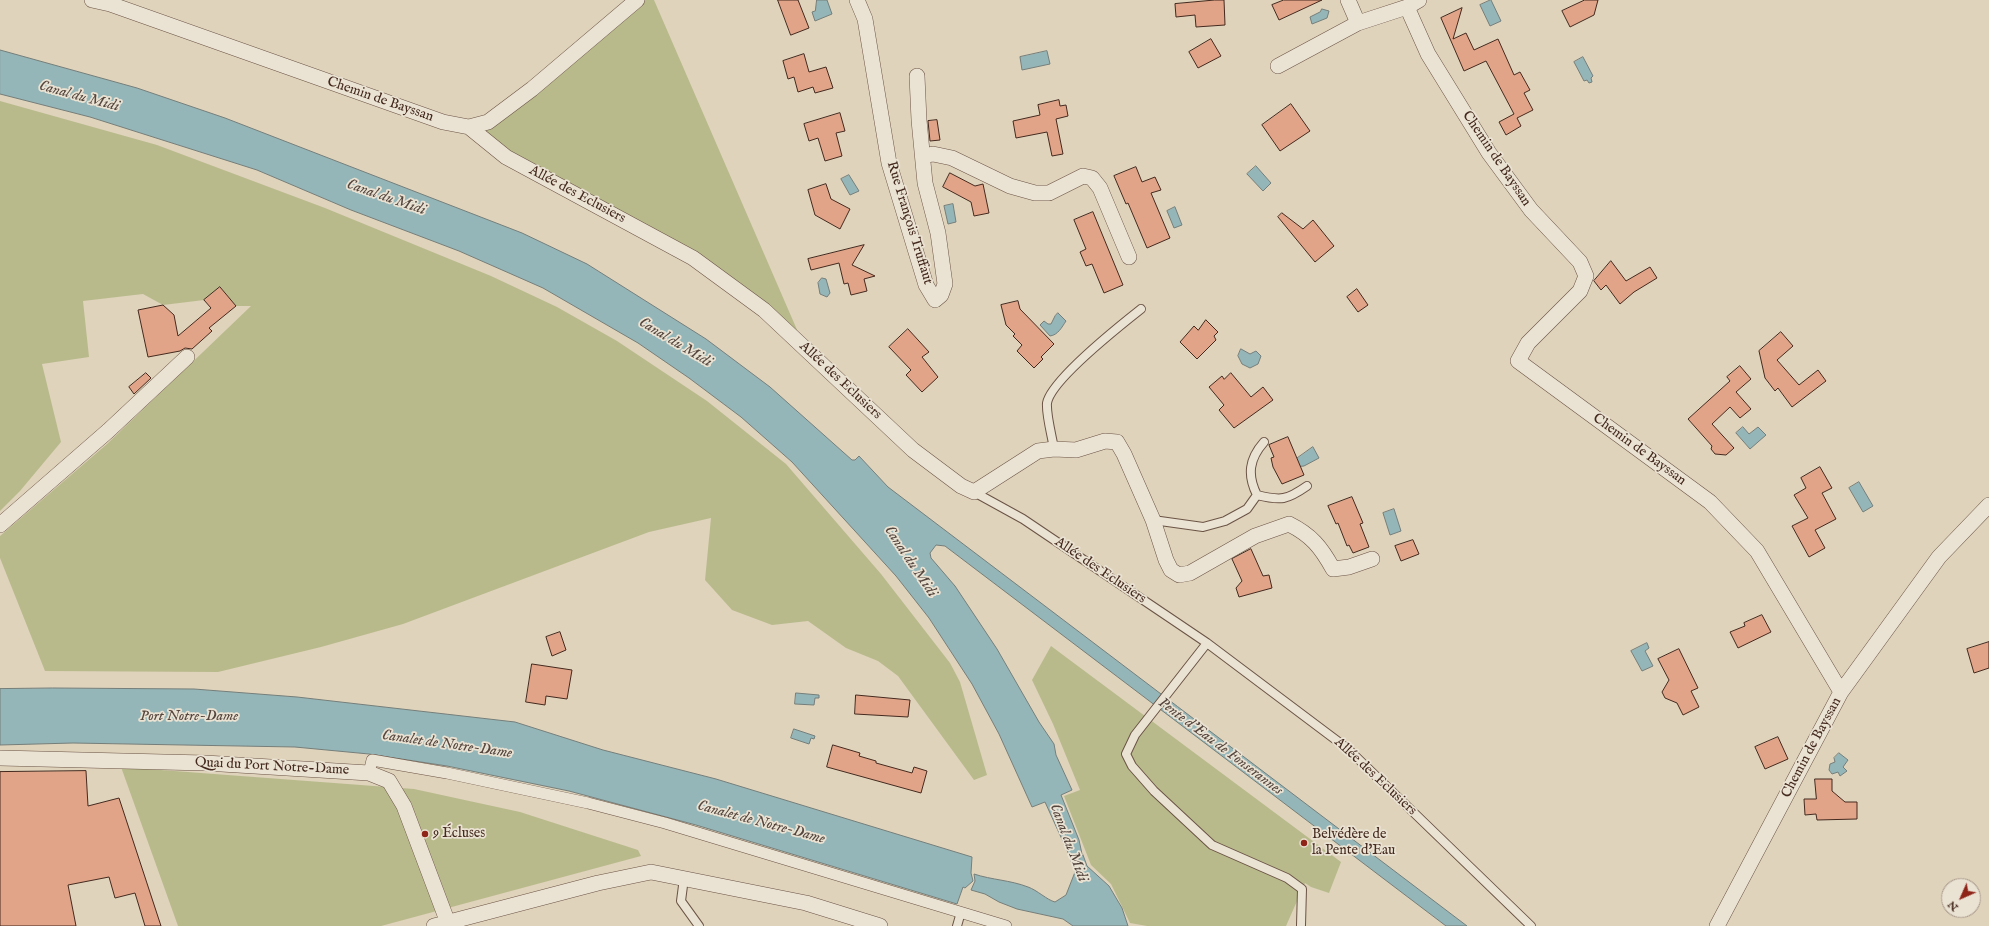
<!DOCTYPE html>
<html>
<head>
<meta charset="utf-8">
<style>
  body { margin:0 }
  #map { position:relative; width:1989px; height:926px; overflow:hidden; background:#dfd3bb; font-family:"IM FELL English",serif }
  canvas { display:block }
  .north { position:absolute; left:1941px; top:878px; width:40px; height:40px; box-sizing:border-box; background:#eae2d3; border:1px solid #a8988b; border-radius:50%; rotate:225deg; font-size:11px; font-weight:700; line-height:16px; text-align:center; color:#44291e }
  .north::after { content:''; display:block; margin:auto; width:14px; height:18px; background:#8f2418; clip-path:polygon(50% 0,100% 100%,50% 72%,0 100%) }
</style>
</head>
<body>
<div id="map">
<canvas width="1989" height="926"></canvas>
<div class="north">N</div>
</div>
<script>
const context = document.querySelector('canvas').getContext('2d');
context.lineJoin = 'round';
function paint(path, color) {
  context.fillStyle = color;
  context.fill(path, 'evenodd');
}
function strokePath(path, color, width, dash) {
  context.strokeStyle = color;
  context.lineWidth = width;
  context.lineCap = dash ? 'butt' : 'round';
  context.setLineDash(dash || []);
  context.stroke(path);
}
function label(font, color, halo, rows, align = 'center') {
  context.font = font + ' "IM FELL English",serif';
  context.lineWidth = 3.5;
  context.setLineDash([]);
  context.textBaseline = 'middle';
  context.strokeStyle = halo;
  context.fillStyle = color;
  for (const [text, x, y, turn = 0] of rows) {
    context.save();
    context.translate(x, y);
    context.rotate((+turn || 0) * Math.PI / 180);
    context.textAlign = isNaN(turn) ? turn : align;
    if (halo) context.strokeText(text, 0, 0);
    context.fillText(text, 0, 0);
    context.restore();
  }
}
const green = new Path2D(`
  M637 0H654L801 339 764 310 469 127 488 122Z
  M0 101 157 145 325 208 491 276 557 307 617 341 707 401 786 464 881 574 950 663 960 682 987 775 974 780 898 676 878 661 846 648 808 621 772 625 732 610 705 580 711 518 649 532 403 624 321 647 218 672 45 671 0 558V536L107 444 251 306H236L220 287 204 300 163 305 143 294 83 301 89 357 42 364 61 442 20 491 0 511Z
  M1051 646 1341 862 1329 893 1311 887 1305 883 1286 926H1147L1130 923 1111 884 1091 865 1064 796 1080 790 1053 724 1032 680Z
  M121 767 414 789 520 812 638 850 641 856 381 926H178Z`);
const water = new Path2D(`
  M817 0H827L832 14 815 21 812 12 815 11Z
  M1491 0 1501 21 1490 26 1480 5Z
  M1322 9 1329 11 1327 18 1312 24 1310 17 1320 12Z
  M0 50 137 88 225 118 522 233 587 264 706 339 770 387 852 460H855L859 456 888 487 1467 926H1446L945 546 936 545 930 553 931 558 955 586 997 649 1039 722 1054 744 1056 755 1072 790 1061 795 1079 840 1082 854 1078 859 1070 857 1045 802 1032 807 999 734 972 684 929 618 896 576 792 462 741 417 689 378 638 343 543 288 459 251 351 210 257 170 90 117 0 94Z
  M1047 51 1050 64 1022 70 1020 57Z
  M1583 57 1593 76 1591 78 1592 82 1589 83 1587 80 1584 81 1574 62Z
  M1256 166 1271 183 1263 191 1247 174Z
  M849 175 859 191 850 195 841 179Z
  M953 204 956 222 948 224 944 206Z
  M1175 207 1182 225 1174 228 1167 211Z
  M822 278 826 279 830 293 827 297 820 294 818 283Z
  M1058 313 1066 321C1062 327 1058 335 1050 336L1040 325 1044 321 1048 324H1051L1055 316Z
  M1241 349 1250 354 1256 351 1261 356 1258 364 1250 368 1242 364 1238 356Z
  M1743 427 1749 434 1758 427 1766 435 1750 449 1736 433Z
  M1313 447 1319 458 1304 466 1294 467 1292 462Z
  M1859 482 1873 506 1863 512 1849 488Z
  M1394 509 1401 531 1390 535 1383 513Z
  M1647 643 1649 648 1645 651 1653 666 1642 671 1631 651Z
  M53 688 194 689 297 697 515 722 603 750 716 779 972 857 971 873 973 881 965 888 963 887 957 904 696 825 569 791 447 766 369 754 295 747 73 743 0 745V689Z
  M796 693 819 695V698H815L814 705 795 704Z
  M794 729 815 736 814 739 811 738 809 744 791 738Z
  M1839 753 1848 760 1843 767 1847 771 1840 776 1838 772 1832 774 1829 770 1830 764 1835 762 1834 758Z
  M1083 855 1087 866 1109 886 1122 908 1128 926H1073L1063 919 1017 909 999 902 985 894 971 890 975 881 974 874C992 880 1010 880 1028 887 1037 890 1047 900 1055 902L1066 895 1075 872 1070 858 1078 860Z`);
const building = new Path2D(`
  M778 0H798L809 28 791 35Z
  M1215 0H1224L1225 25 1196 27 1195 15 1176 17 1175 4Z
  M1284 0H1322L1279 20 1272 5Z
  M1585 0H1598L1594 15 1570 27 1562 11Z
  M1462 8 1453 39 1466 33 1474 50 1498 39 1514 75 1520 72 1530 90 1524 93 1533 110 1517 118 1521 126 1506 135 1499 122 1514 114 1486 61 1464 71 1441 18Z
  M1211 39 1221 56 1198 68 1189 52Z
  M804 54 809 72 826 67 833 88 815 93 813 87 798 92 794 77 788 79 783 61Z
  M1059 100 1060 106 1066 105 1068 116 1056 119 1063 154 1052 156 1047 132 1016 138 1013 121 1040 115 1038 105Z
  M1291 104 1310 131 1280 151 1262 125Z
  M840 113 845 131 836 133 842 156 825 161 818 138 809 141 804 124Z
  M937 120 940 140 930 141 928 121Z
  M1136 167 1142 182 1155 177 1161 190 1151 193 1170 238 1147 248 1128 203 1126 204 1114 176Z
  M950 173 975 186 983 184 989 213 974 216 971 202 943 187Z
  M826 184 831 199 850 209 840 229 815 215 808 190Z
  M1093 212 1123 285 1104 293 1092 264 1086 266 1080 252 1086 249 1074 220Z
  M1282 213 1303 229 1313 220 1334 246 1315 262 1278 217Z
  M864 245 852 265 875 276 864 279 867 291 851 295 848 283 844 284 839 263 811 270 808 259Z
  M1611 261 1626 281 1650 267 1657 278 1634 292 1620 304 1606 285 1601 290 1594 281Z
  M220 287 236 306 209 328 212 331 192 349 185 348 180 351 148 357 138 310 163 305 174 315 178 336 211 308 204 300Z
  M1357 289 1368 305 1358 312 1347 297Z
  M1018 301 1020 309 1054 344 1041 357 1043 359 1034 368 1017 351 1022 345 1013 336 1015 334 1006 325 1001 305Z
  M1206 320 1218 332 1214 336 1216 340 1197 359 1180 342 1194 326 1198 330Z
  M908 329 929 352 922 357 938 377 922 392 906 375 911 370 889 347Z
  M1781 332 1793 346 1777 360 1799 385 1818 370 1826 381 1792 407 1778 388 1775 391 1765 378 1759 351Z
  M1740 366 1751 379 1736 392 1751 409 1740 418 1730 407 1712 424 1734 448 1726 455 1715 454 1711 449 1712 446 1688 419 1730 381 1727 377Z
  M146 373 151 378 134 394 129 387Z
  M1231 373 1251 397 1263 387 1273 400 1234 428 1219 410 1224 405 1209 387 1222 376 1224 379Z
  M1288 437 1304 475 1282 484 1273 467 1271 458 1274 457 1269 445Z
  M1820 467 1832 488 1822 493 1836 519 1815 530 1825 548 1809 557 1792 526 1808 518 1794 495 1806 488 1801 478Z
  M1352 497 1363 523 1360 524 1369 547 1353 553 1349 545 1347 546 1338 523 1336 524 1328 506Z
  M1413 540 1419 554 1401 561 1395 546Z
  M1251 549 1263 576 1269 575 1272 588 1239 597 1236 588 1242 581 1232 559Z
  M1762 615 1771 632 1738 648 1730 632 1745 626 1744 623Z
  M560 632 566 650 552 656 546 637Z
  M1989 642V668L1974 673 1967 649Z
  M1679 649 1698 688 1691 691 1699 707 1683 715 1677 703 1665 698 1662 692 1669 680 1658 659Z
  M532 664 572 670 567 699 546 696 545 705 526 702Z
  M856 695 910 700 908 717 855 714Z
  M1778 737 1788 759 1765 769 1755 747Z
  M833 745 860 753 859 756 876 761V763L912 773 914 767 927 771 921 793 827 767Z
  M86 771 88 806 119 798 161 926H145L135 893 115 898 109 877 68 885 76 926H0V772Z
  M1815 779H1832V791L1845 802H1857V819L1817 820 1816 814 1805 815 1804 799H1816Z`);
const service = new Path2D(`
  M1054 449C1052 436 1046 415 1047 403 1051 380 1122 324 1141 309
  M974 492 1023 519 1170 618 1207 643 1348 749 1531 926
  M1257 495C1281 501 1287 500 1307 486
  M1153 520 1203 527 1225 521 1247 509 1257 495C1247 475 1249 459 1264 442
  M1207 643 1135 735 1126 754 1132 766 1154 791 1212 845 1287 878 1302 889 1301 925
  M684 878 681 901 699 926
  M957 926 961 912`);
const pedestrian = new Path2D(`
  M369 773 372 760 447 773 588 803 665 823 1006 926`);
const minor = new Path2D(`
  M92 0 110 4 443 122 469 127 488 122 532 89 637 0
  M857 0 865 19 889 163 926 285 935 300 941 295 945 284 938 233 925 183 919 120 917 76
  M1348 0 1358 23
  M1407 7 1428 54 1489 153 1531 210 1580 262 1586 276 1580 291 1528 343 1518 361 1710 502 1757 551 1841 692
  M1278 66 1358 23 1407 7 1419 0
  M469 127 506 157 693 258 764 310 913 450 961 486 974 492 1038 451 1054 449 1076 450 1105 441 1117 442 1124 454 1153 520 1166 560 1171 570 1179 575 1190 573 1255 536 1289 524C1311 535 1321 547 1333 569L1349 567 1372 559
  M923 156 933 154 952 158 1010 186 1035 193H1049L1083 176 1092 178 1100 188 1129 257
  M0 525 108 431 187 357
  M0 758 205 763 369 773 389 781 404 806 448 923
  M434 926 598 883 651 872 806 903 880 926
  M1717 926 1841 692 1939 557 1989 505`);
const markers = [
  [425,834,4,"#8f2418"],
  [1304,843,4,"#8f2418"]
];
const streetNames = [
  ["Chemin de Bayssan",380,100,19],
  ["Chemin de Bayssan",1496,159,56],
  ["Allée des Eclusiers",577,195,28],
  ["Rue François Truffaut",909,223,73],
  ["Allée des Eclusiers",840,381,43],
  ["Chemin de Bayssan",1639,450,36],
  ["Allée des Eclusiers",1100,571,34],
  ["Chemin de Bayssan",1812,748,-62],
  ["Quai du Port Notre-Dame",272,767,3],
  ["Allée des Eclusiers",1375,777,43]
];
const poiNames = [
  ["9 Écluses",433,834],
  ["Belvédère de",1312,835],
  ["la Pente d'Eau",1312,851]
];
const waterNames = [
  ["Canal du Midi",79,97,15],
  ["Canal du Midi",386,198,19],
  ["Canal du Midi",675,343,31],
  ["Canal du Midi",910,562,56],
  ["Port Notre-Dame",189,717],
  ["Canalet de Notre-Dame",447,745,8],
  ["Pente d'Eau de Fonserannes",1220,747,37],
  ["Canalet de Notre-Dame",761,823,15],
  ["Canal du Midi",1068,843,69]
];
paint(green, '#b8ba8c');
paint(water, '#95b6b8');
strokePath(water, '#757e7a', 1);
paint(building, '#e1a488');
strokePath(building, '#44291e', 1);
strokePath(service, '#6b5445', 10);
strokePath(pedestrian, '#6b5445', 12);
strokePath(minor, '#6b5445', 16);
strokePath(service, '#eae2d3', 8);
strokePath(pedestrian, '#eae2d3', 11);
strokePath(minor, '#eae2d3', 15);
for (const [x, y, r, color] of markers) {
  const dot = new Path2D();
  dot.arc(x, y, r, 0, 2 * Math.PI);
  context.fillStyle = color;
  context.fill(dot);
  strokePath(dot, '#eae2d3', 1.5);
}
label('14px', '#44291e', '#eae2d3', streetNames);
label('14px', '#44291e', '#eae2d3', poiNames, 'left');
label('italic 15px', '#54453d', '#eae2d3', waterNames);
</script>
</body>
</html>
